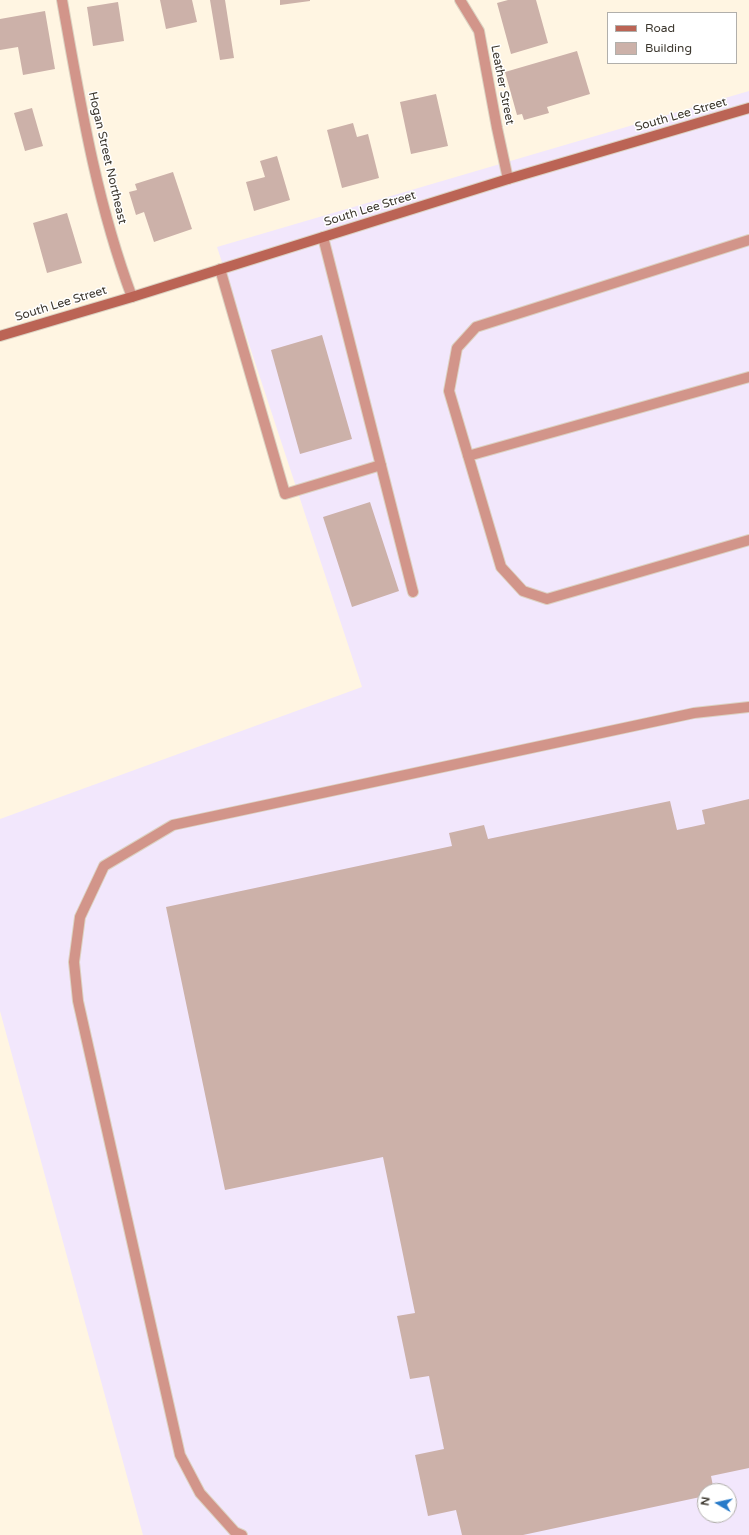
<!DOCTYPE html>
<html>
<head>
<meta charset="utf-8">
<style>
  body { margin:0 }
  #map { position:relative; width:749px; height:1535px; overflow:hidden; background:#fff5e2; font-family:"Varela Round",sans-serif }
  canvas { display:block }
  .legend { position:absolute; left:607px; top:12px; width:130px; height:52px; box-sizing:border-box; background:#fff; border:1px solid #b1afab; margin:0; padding:5px 7px; list-style:none; font-size:12px; color:#3c372e }
  .legend li { display:flex; align-items:center; gap:8px; height:20px }
  .legend b { width:20px; border:1px solid #b1afab }
  .north { position:absolute; left:697px; top:1483px; width:40px; height:40px; box-sizing:border-box; background:#fff; border:1px solid #b1afab; border-radius:50%; rotate:279deg; font-size:11px; font-weight:700; line-height:16px; text-align:center; color:#3c372e }
  .north::after { content:''; display:block; margin:auto; width:14px; height:18px; background:#287bc9; clip-path:polygon(50% 0,100% 100%,50% 72%,0 100%) }
</style>
</head>
<body>
<div id="map">
<canvas width="749" height="1535"></canvas>
<ul class="legend">
<li><b style="height:5px;background:#bb6455"></b>Road</li>
<li><b style="height:11px;background:#ccb1a9"></b>Building</li>
</ul>
<div class="north">N</div>
</div>
<script>
const context = document.querySelector('canvas').getContext('2d');
context.lineJoin = 'round';
function paint(path, color) {
  context.fillStyle = color;
  context.fill(path, 'evenodd');
}
function strokePath(path, color, width, dash) {
  context.strokeStyle = color;
  context.lineWidth = width;
  context.lineCap = dash ? 'butt' : 'round';
  context.setLineDash(dash || []);
  context.stroke(path);
}
function label(font, color, halo, rows, align = 'center') {
  context.font = font + ' "Varela Round",sans-serif';
  context.lineWidth = 3;
  context.setLineDash([]);
  context.textBaseline = 'middle';
  context.strokeStyle = halo;
  context.fillStyle = color;
  for (const [text, x, y, turn = 0] of rows) {
    context.save();
    context.translate(x, y);
    context.rotate((+turn || 0) * Math.PI / 180);
    context.textAlign = isNaN(turn) ? turn : align;
    if (halo) context.strokeText(text, 0, 0);
    context.fillText(text, 0, 0);
    context.restore();
  }
}
const industrial = new Path2D(`
  M749 91V1535H143L0 1011V819L362 687 217 247ZM705 1491H729V1515H705Z`);
const building = new Path2D(`
  M160 0H192L197 22 166 29Z
  M210 0H225L234 58 220 60Z
  M280 0H310V1L280 5Z
  M508 0H536L548 43 511 54 497 3Z
  M118 2 124 41 93 46 87 7Z
  M45 11 55 69 23 75 18 47 0 50V19Z
  M577 51 590 94 547 107 549 113 524 120 522 114 517 115 505 72Z
  M436 94 448 146 411 154 400 102Z
  M32 108 43 146 25 151 14 113Z
  M353 123 357 137 368 134 379 178 342 188 327 130Z
  M277 156 290 200 254 211 246 182 265 177 260 161Z
  M173 172 192 229 154 242 144 212 136 215 129 192 137 190 135 184Z
  M67 213 82 263 47 273 33 223Z
  M322 335 352 439 300 454 271 350Z
  M370 502 399 591 352 607 323 517Z
  M749 799V1468L711 1476 714 1491H705V1496L523 1535H462L456 1510 428 1516 415 1455 444 1449 429 1376 410 1379 397 1316 415 1313 383 1157 225 1190 166 907 452 846 449 833 484 825 488 839 670 801 677 830 705 824 702 810Z`);
const lane = new Path2D(`
  M323 237 413 592
  M749 240 476 327 457 348 449 391 501 567 523 591 547 599 749 540
  M220 269 285 494 381 465
  M468 456 749 377
  M242 1535 235 1532 200 1493 180 1455 78 1001 74 962 80 917 104 866 173 825 694 713 749 707`);
const street = new Path2D(`
  M62 0C80 101 96 201 132 297
  M460 0 479 31 497 128 508 179`);
const secondary = new Path2D(`
  M0 336 132 297 508 179 749 108`);
const streetNames = [
  ["Leather Street",502,85,79],
  ["South Lee Street",681,115,-16],
  ["Hogan Street Northeast",107,158,77],
  ["South Lee Street",370,209,-17],
  ["South Lee Street",61,304,-17]
];
paint(industrial, '#f2e7fc');
paint(building, '#ccb1a9');
strokePath(lane, '#dcd3c2', 12);
strokePath(street, '#dcd3c2', 12);
strokePath(secondary, '#dcd3c2', 12);
strokePath(lane, '#d2958a', 10);
strokePath(street, '#d2958a', 10);
strokePath(secondary, '#bb6455', 10);
label('12px', '#3c372e', '#fff', streetNames);
</script>
</body>
</html>
